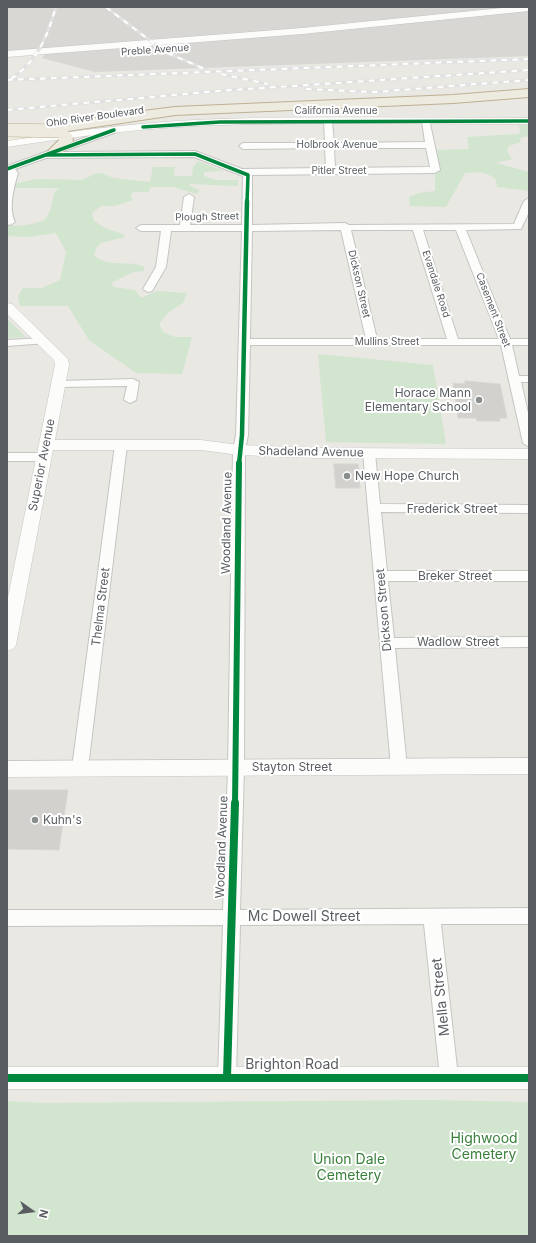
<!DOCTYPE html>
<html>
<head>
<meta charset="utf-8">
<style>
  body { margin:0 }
  #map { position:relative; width:536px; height:1243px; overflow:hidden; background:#e9e8e3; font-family:Inter,sans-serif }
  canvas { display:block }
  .frame { position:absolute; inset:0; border:8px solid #595d61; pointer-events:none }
  .north { position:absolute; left:12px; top:1191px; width:40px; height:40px; -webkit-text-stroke:3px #fff; paint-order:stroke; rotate:104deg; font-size:11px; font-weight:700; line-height:16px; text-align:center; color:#595d61 }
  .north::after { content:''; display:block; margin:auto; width:14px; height:18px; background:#595d61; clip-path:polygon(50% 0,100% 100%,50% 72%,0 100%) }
</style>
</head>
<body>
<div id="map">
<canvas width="536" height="1243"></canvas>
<div class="frame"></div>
<div class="north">N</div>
</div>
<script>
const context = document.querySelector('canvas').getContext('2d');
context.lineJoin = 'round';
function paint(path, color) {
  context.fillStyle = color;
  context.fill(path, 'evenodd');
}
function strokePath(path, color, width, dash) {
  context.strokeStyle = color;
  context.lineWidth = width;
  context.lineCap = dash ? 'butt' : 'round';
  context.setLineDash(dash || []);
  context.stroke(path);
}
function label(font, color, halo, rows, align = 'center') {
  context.font = font + ' Inter,sans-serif';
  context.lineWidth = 4;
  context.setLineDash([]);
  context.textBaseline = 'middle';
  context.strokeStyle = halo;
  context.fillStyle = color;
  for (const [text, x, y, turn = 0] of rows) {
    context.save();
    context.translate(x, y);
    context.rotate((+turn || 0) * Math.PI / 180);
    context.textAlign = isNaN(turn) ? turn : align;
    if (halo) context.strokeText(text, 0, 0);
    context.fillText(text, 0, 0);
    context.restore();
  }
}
const industrial = new Path2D(`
  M7 7H529V56L95 72 42 58 48 51 7 54Z`);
const green = new Path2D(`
  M519 125H529V136L520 138 521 142 509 146 507 151 512 159 496 163 529 172V191L497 187 496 180C486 171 478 172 465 173L446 207 410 206 409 197 419 193 435 191V170L431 150 469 149 467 137 517 134 520 133Z
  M198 161 224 171 204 172V176L216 180H238V186L190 184V186L199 190V192L196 194 174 187H150L149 192H134L130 195 133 200 115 206H101L92 213 94 221 107 229 123 234 125 237 101 243 97 247 94 255C108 269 129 259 144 267V271L133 272 111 283 114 287 135 290 141 298 157 291 187 293 183 303 169 312 159 324 163 332 175 337H192L182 374 136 373 89 340 68 306H20L18 296 23 288H42L60 280 66 252 56 233 28 237 7 236V224C20 228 33 224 45 220L51 208 54 193 59 188H13L14 184 36 179 82 180 95 174 102 173 113 178 150 182 153 167H175L174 176H192L193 167Z
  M7 319 26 337 7 338Z
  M318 354 433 365 446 444 326 442Z
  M431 1100 529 1102V1236H7V1101L45 1103Z`);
const building = new Path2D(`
  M465 381 500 384 507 418H499L500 421H477L476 418H458L453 383 465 384Z
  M334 464H358L360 488H336Z
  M7 790H68L59 850 7 849Z`);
const minor = new Path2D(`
  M328 118 332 121 334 143 425 142 422 121 423 119H429L440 170 435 173 252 175V225L345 223 349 225 514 224 524 201 529 198V212L521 229 466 230 510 339H529V345H512L519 376H529V382H521L529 417V447L523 443 501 345H250L248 435 245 450 244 768 240 910 529 908V924H441L458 1077 456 1083 449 1086 442 1083 440 1077 424 924 240 925 236 1077 234 1083 227 1086 220 1083 218 1077 223 925 7 926V910H223L228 768 233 450 236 435 242 231H171L166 267 152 291 148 292 143 289 156 267 161 231H141L136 228 141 225H180L184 197 189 194 194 197 190 225H242L243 176 194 157 46 158 15 169 18 173C14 187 8 208 15 222L10 225 7 224V166L114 127 117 128V132L61 152 195 151 242 169 326 168 325 148 243 149 239 146 243 143H325L324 121ZM334 148H426L430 167 335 168ZM341 230 366 339H250L252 231ZM351 230H413L447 339H377ZM423 230H456L499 339H458Z
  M43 338 47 339 48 341 47 343 7 346V340Z
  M133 379 139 382 136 400 130 403 124 400 127 386 59 387 53 384 59 381Z
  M121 441 127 445 88 768 86 772 80 774 74 772 72 768 115 445Z
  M369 449 375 453 380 504 529 505V513L381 512 387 571H529V581H388L394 638 529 637V647L395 648 407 767 405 771 399 773 393 771 391 767 363 453Z
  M7 453H43L49 457 43 461H7Z`);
const tertiary = new Path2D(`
  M512 7H529V11L302 34 7 57V51L302 28Z
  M529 118V124C426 124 323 122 220 125 149 127 78 136 7 147V141C78 130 149 121 220 119 323 116 426 118 529 118Z
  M7 303 12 304 68 359 69 365 55 440H201L239 445 320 448 529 449V459L320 458 239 455 201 450H53L16 645 13 649 7 651V602L55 365 54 360 7 314Z
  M529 758V774L7 777V761Z
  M7 1067H529V1089H7Z`);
const motorway = new Path2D(`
  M529 89V97L453 103 175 115 68 131 72 135 73 141C67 149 59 158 49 155L47 152 59 140 58 137 54 133 7 141V133L111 115 175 107 453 95Z`);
const rail = new Path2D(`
  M106 7 165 52 207 70
  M221 74 268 84
  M11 79C39 59 46 39 56 7
  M7 80 529 59
  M306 89 375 92 529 80
  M7 110 218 91 529 70`);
const motorwayBridge = new Path2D(`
  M7 130 59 131`);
const cyclewayFar3 = new Path2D(`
  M143 127 220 122 529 121
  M46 155 195 154 248 175 247 202
  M7 169 114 130`);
const cyclewayFar2 = new Path2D(`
  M239 464 242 435 247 201`);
const cyclewayFar1 = new Path2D(`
  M235 804 239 463`);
const cycleway = new Path2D(`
  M227 1077 235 803
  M7 1078H529`);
const markers = [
  [479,400,4,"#8b8e8e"],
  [347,476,4,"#8b8e8e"],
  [35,820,4,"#8b8e8e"]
];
const farStreetnames = [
  ["Preble Avenue",155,50,-4],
  ["California Avenue",336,111],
  ["Ohio River Boulevard",95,117,-8],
  ["Holbrook Avenue",337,145],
  ["Pitler Street",339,171],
  ["Plough Street",207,217,-1],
  ["Dickson Street",359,284,77],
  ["Evandale Road",436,284,72],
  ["Casement Street",493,310,69],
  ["Mullins Street",387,342]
];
const poiNames = [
  ["Horace Mann",471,393,"right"],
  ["Elementary School",471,407,"right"],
  ["New Hope Church",355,476],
  ["Kuhn's",43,820]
];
const streetNames = [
  ["Shadeland Avenue",311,452,1],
  ["Superior Avenue",42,465,-79],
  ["Frederick Street",452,509],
  ["Woodland Avenue",227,523,-89],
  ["Breker Street",455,576],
  ["Thelma Street",101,607,-83],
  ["Dickson Street",384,610,-95],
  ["Wadlow Street",458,642],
  ["Stayton Street",292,767],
  ["Woodland Avenue",222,847,-88]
];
const nearStreetnames = [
  ["Mc Dowell Street",304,917],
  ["Mella Street",441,997,-96],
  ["Brighton Road",292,1065]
];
const nearParknames = [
  ["Highwood",484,1139],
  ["Cemetery",484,1155],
  ["Union Dale",349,1160],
  ["Cemetery",349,1176]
];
paint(industrial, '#d9d7d3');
paint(green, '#d2e5cf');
paint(building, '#d2d1ce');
strokePath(building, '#d8d7d2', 1);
strokePath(minor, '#c5c5c4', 2);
strokePath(tertiary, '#c5c5c4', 1);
strokePath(motorway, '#beb093', 2);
paint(minor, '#fcfcfb');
paint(tertiary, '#fcfcfb');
paint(motorway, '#edeae0');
strokePath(rail, '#e0e1e0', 3);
strokePath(rail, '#fff', 2, [5.5]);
strokePath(motorwayBridge, '#beb093', 14, []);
strokePath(motorwayBridge, '#edeae0', 13);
strokePath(cyclewayFar3, '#00873e', 3.5);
strokePath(cyclewayFar2, '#00873e', 4.5);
strokePath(cyclewayFar1, '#00873e', 6);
strokePath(cycleway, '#00873e', 8);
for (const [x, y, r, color] of markers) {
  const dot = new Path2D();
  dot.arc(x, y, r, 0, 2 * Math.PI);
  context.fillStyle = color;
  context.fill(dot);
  strokePath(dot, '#fff', 1.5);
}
label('10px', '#595d61', '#fff', farStreetnames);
label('12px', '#595d61', '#fff', poiNames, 'left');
label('12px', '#595d61', '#fff', streetNames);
label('14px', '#595d61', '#fff', nearStreetnames);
label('14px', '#39803b', '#fff', nearParknames);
</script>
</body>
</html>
